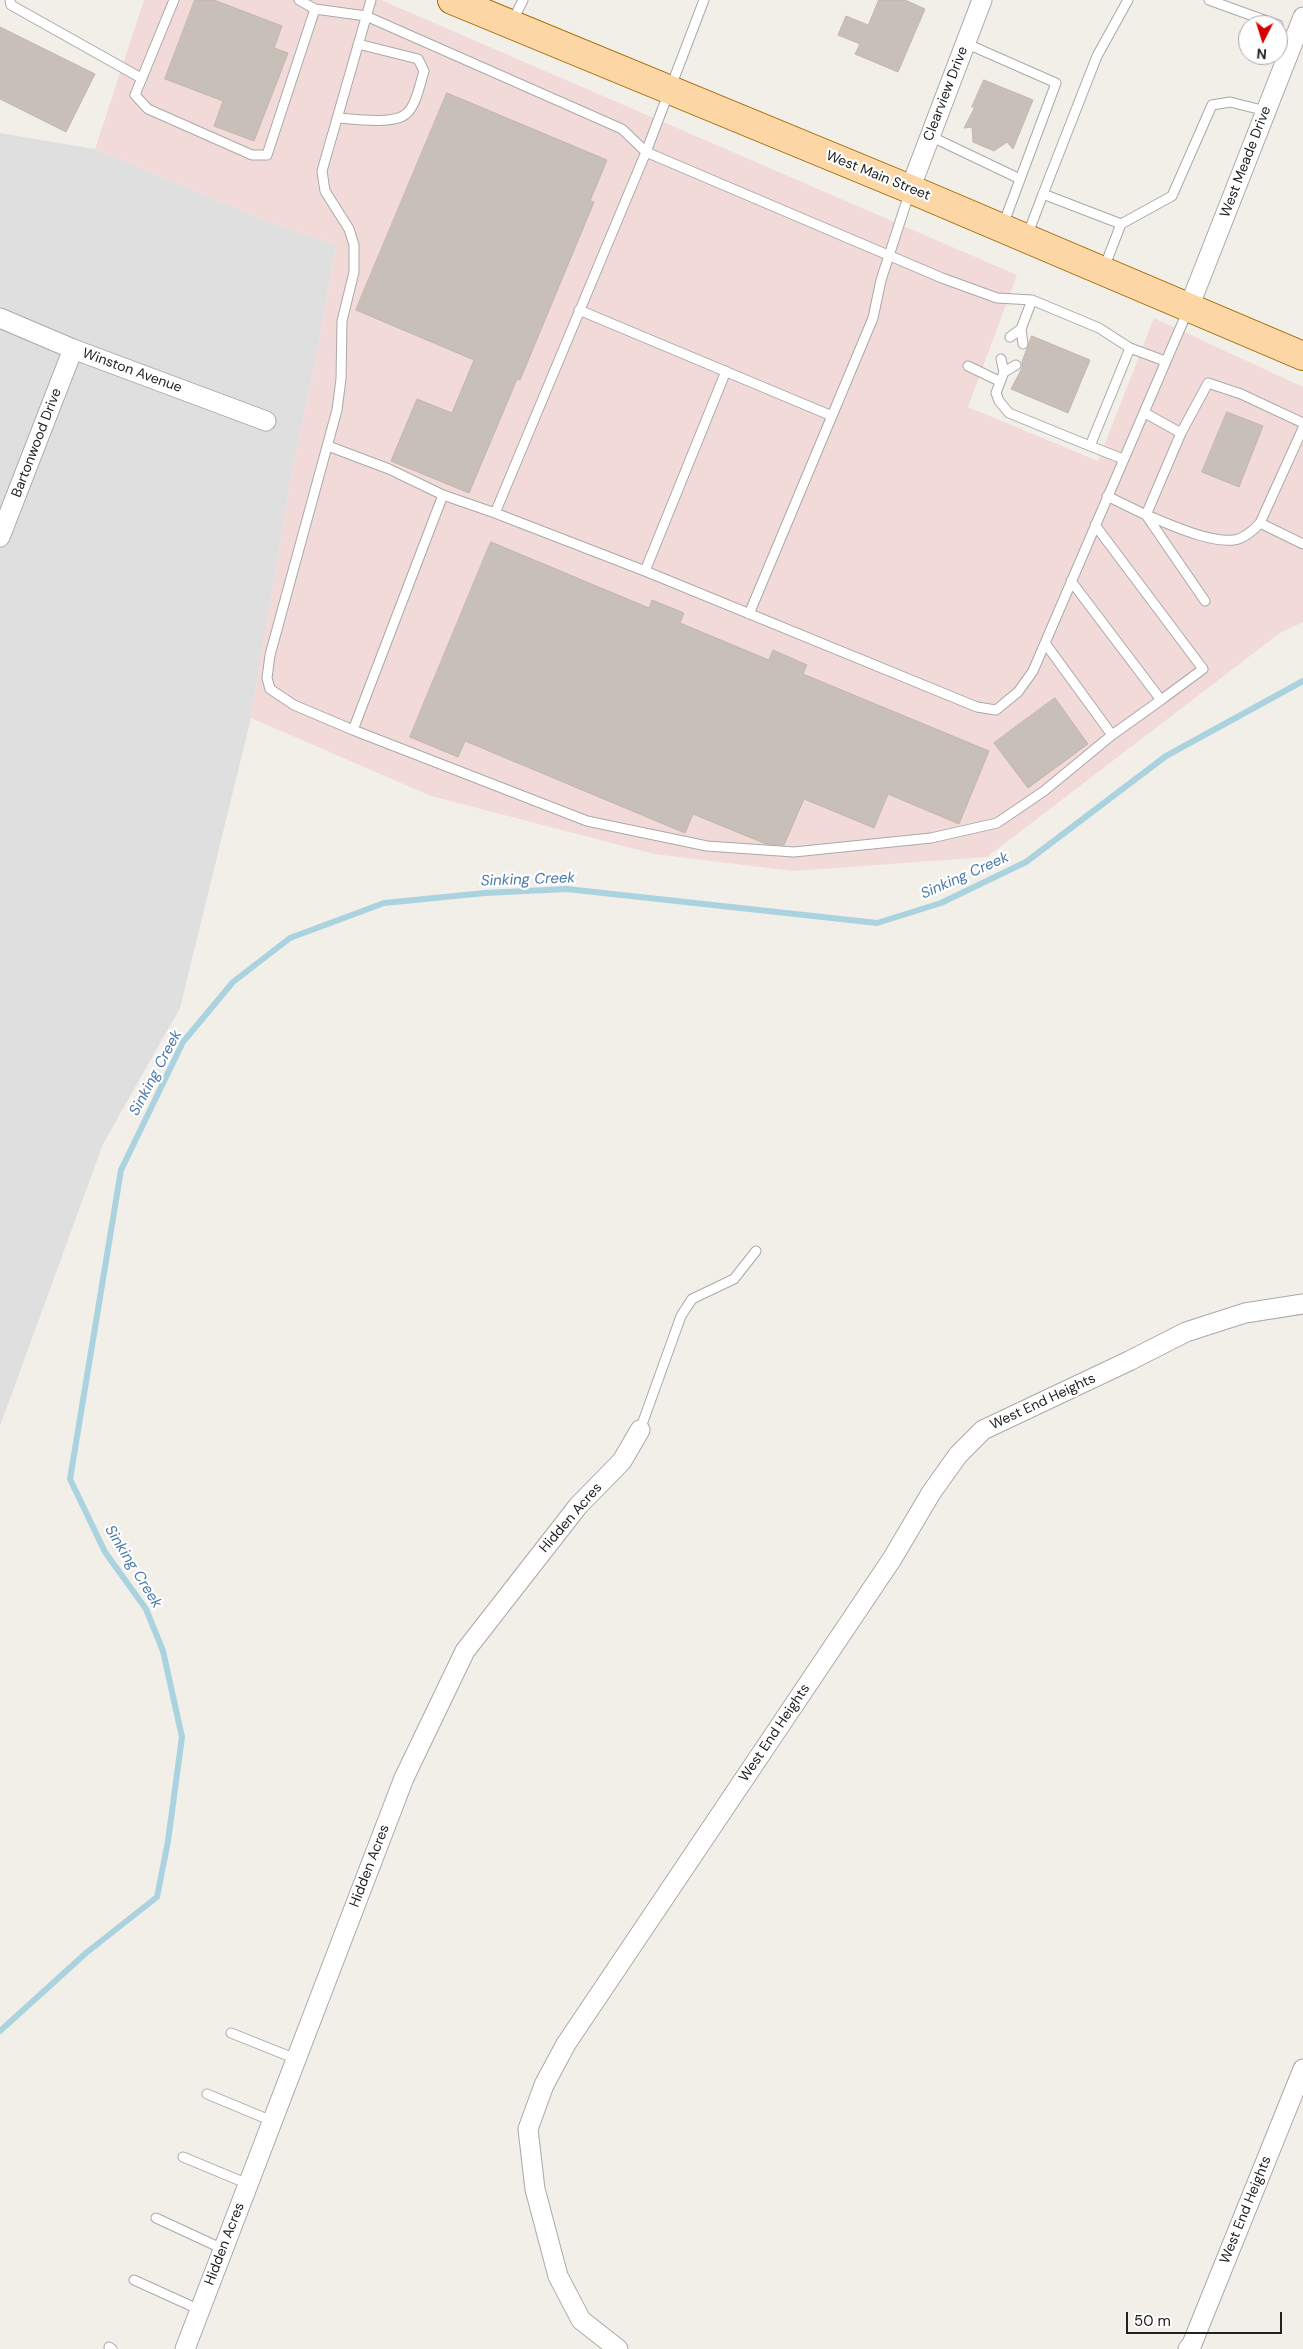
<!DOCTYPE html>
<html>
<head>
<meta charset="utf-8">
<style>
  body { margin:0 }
  #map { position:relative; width:1303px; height:2349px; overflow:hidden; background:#f2efe9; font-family:"DM Sans",sans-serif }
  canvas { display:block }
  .north { position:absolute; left:1238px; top:15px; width:50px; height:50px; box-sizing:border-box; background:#fff; border:1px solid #a7a7a7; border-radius:50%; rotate:185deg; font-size:14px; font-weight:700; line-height:20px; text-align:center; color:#222 }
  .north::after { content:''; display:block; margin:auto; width:18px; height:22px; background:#d40000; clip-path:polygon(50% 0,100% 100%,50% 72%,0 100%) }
  .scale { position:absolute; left:1126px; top:2312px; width:156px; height:22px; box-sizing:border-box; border:2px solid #222; border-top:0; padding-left:6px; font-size:15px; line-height:18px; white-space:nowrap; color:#222; -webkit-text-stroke:4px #fff; paint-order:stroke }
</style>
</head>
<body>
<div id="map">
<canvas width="1303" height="2349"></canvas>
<div class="north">N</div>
<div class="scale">50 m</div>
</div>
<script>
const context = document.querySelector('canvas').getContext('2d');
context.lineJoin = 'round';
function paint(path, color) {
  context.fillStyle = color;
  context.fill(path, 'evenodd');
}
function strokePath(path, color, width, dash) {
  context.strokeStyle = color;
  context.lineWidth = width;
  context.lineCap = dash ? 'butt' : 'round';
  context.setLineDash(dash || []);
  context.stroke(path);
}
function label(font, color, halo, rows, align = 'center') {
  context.font = font + ' "DM Sans",sans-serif';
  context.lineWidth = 4.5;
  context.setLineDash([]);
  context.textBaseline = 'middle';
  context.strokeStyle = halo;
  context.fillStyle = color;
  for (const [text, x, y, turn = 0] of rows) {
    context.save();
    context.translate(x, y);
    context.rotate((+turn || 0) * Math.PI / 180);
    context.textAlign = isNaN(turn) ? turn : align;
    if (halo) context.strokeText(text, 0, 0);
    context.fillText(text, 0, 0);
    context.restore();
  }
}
const residential = new Path2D(`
  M0 133 95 149 266 221 336 245 315 364 293 465 251 718 180 1008 103 1144 0 1426Z`);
const commercial = new Path2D(`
  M144 0H381L1017 275 968 407 1098 461 1154 318 1303 387V622L1280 633 987 857 793 871 654 854 431 796 251 718 293 465 315 364 336 245 266 221 95 149Z`);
const stream = new Path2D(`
  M0 2031 86 1953 157 1897 168 1841 182 1737 163 1651 146 1609 105 1552 70 1479 121 1170 183 1042 233 982 290 938 384 903 485 893 567 889 877 923 941 903 1026 862 1166 756 1303 681`);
const building = new Path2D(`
  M195 0H214L282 26 274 48 288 53 254 141 214 126 223 101 165 79Z
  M879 0H905L925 9 898 72 855 54 860 44 838 35 846 16 868 25Z
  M0 27 95 74 66 132 0 99Z
  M984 80 1033 100 1013 149 1007 142 994 151 973 142 972 127 964 128 975 107H972Z
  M447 93 607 160 590 201 594 202 520 380 517 379 469 493 391 461 417 399 452 413 474 360 356 310Z
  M1032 336 1090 360 1068 413 1011 389 1022 368V362Z
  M1227 412 1263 426 1239 487 1202 472Z
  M491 542 649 608 652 600 684 613 680 623 769 660 773 650 807 665 803 674 989 751 959 824 888 794 874 828 804 799 784 845 766 844 693 814 685 833 465 741 458 757 410 737Z
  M1055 698 1088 744 1028 788 994 743Z`);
const lane = new Path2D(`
  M10 0 11 5 141 78
  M174 0 135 95 148 109 252 155H267L315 9 299 0
  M704 0 646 152 495 513 645 571 977 707 996 710 1018 692 1033 671 1188 310
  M1209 0 1278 25
  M315 9 366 16 622 129 646 152 942 278 997 298 1032 300 1099 328 1130 348 1165 361
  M512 22 523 0
  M965 43 1056 83 1003 225
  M337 118C354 119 393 125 406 114 416 106 420 84 424 71L418 59 358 44
  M930 136 1020 179
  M1043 194 1097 56 1128 0
  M1121 224 1172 196 1212 105 1230 102 1266 111
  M1027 236 1043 194 1121 224 1104 268
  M579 310 832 416
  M1010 337 1021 329
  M1023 344 1021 329 1032 300
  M1001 359 1004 372
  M1016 365 1004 372 996 393 999 401 1009 413 1090 446 1130 348
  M968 366 999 381
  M1145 413 1181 433
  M1303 423 1241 394 1208 383 1181 433 1146 515C1170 524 1208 543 1234 540 1243 539 1254 530 1260 523L1303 428
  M328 446 389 469 443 495 353 730 294 705 270 689 267 678 270 655 337 410 341 379 342 321 354 272V245L349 229 325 191 322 171 371 0
  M1090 446 1123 459
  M443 495 495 513
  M1107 496 1146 515 1205 601
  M1260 523 1303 544
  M1095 525 1203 669 1161 700
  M645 571 726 371
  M749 614 873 318 881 280 910 191
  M1045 643 1112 735 1161 700 1071 581
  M353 730 587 821 707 846 794 852 931 838 997 823 1044 791 1112 735
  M640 1430 681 1316 692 1299 734 1279 756 1251
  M231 2033 296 2059
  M207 2094 272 2121
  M183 2157 248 2184
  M156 2218 223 2249
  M134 2280 200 2310
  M109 2347 112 2349`);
const street = new Path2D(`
  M910 189 982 0
  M1189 307 1303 17
  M0 318 73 349 266 421
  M0 537 73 349
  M185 2349 404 1778 465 1651 578 1506 622 1461 640 1430
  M618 2349 581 2320 558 2276 535 2189 528 2129 544 2085 566 2044 892 1559 931 1493 958 1455 983 1430 1129 1361 1186 1332 1245 1313 1303 1304
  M1188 2349 1192 2344 1303 2069`);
const primary = new Path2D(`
  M452 0 910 189 1303 356`);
const streetNames = [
  ["Clearview Drive",946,94,-69],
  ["West Meade Drive",1246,162,-69],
  ["West Main Street",878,176,22],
  ["Winston Avenue",132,371,20],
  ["Bartonwood Drive",37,443,-69],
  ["West End Heights",1043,1402,-25],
  ["Hidden Acres",571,1518,-49],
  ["West End Heights",775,1733,-56],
  ["Hidden Acres",370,1866,-69],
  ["West End Heights",1246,2210,-68],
  ["Hidden Acres",225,2244,-69]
];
const waterNames = [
  ["Sinking Creek",965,876,-24],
  ["Sinking Creek",528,880,-2],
  ["Sinking Creek",156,1073,-62],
  ["Sinking Creek",133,1567,58]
];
paint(residential, '#e0dfdf');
paint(commercial, '#f2dad9');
strokePath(stream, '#aad3df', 6);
paint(building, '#c7bfb8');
strokePath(building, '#c4b6ab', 1);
strokePath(lane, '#a9a9a9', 11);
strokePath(street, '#a9a9a9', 21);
strokePath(primary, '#a06b00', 30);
strokePath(lane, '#fff', 9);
strokePath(street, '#fff', 19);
strokePath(primary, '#fcd6a4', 28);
label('14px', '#222', '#fff', streetNames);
label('italic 15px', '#4a7aab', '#fff', waterNames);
</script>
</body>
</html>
